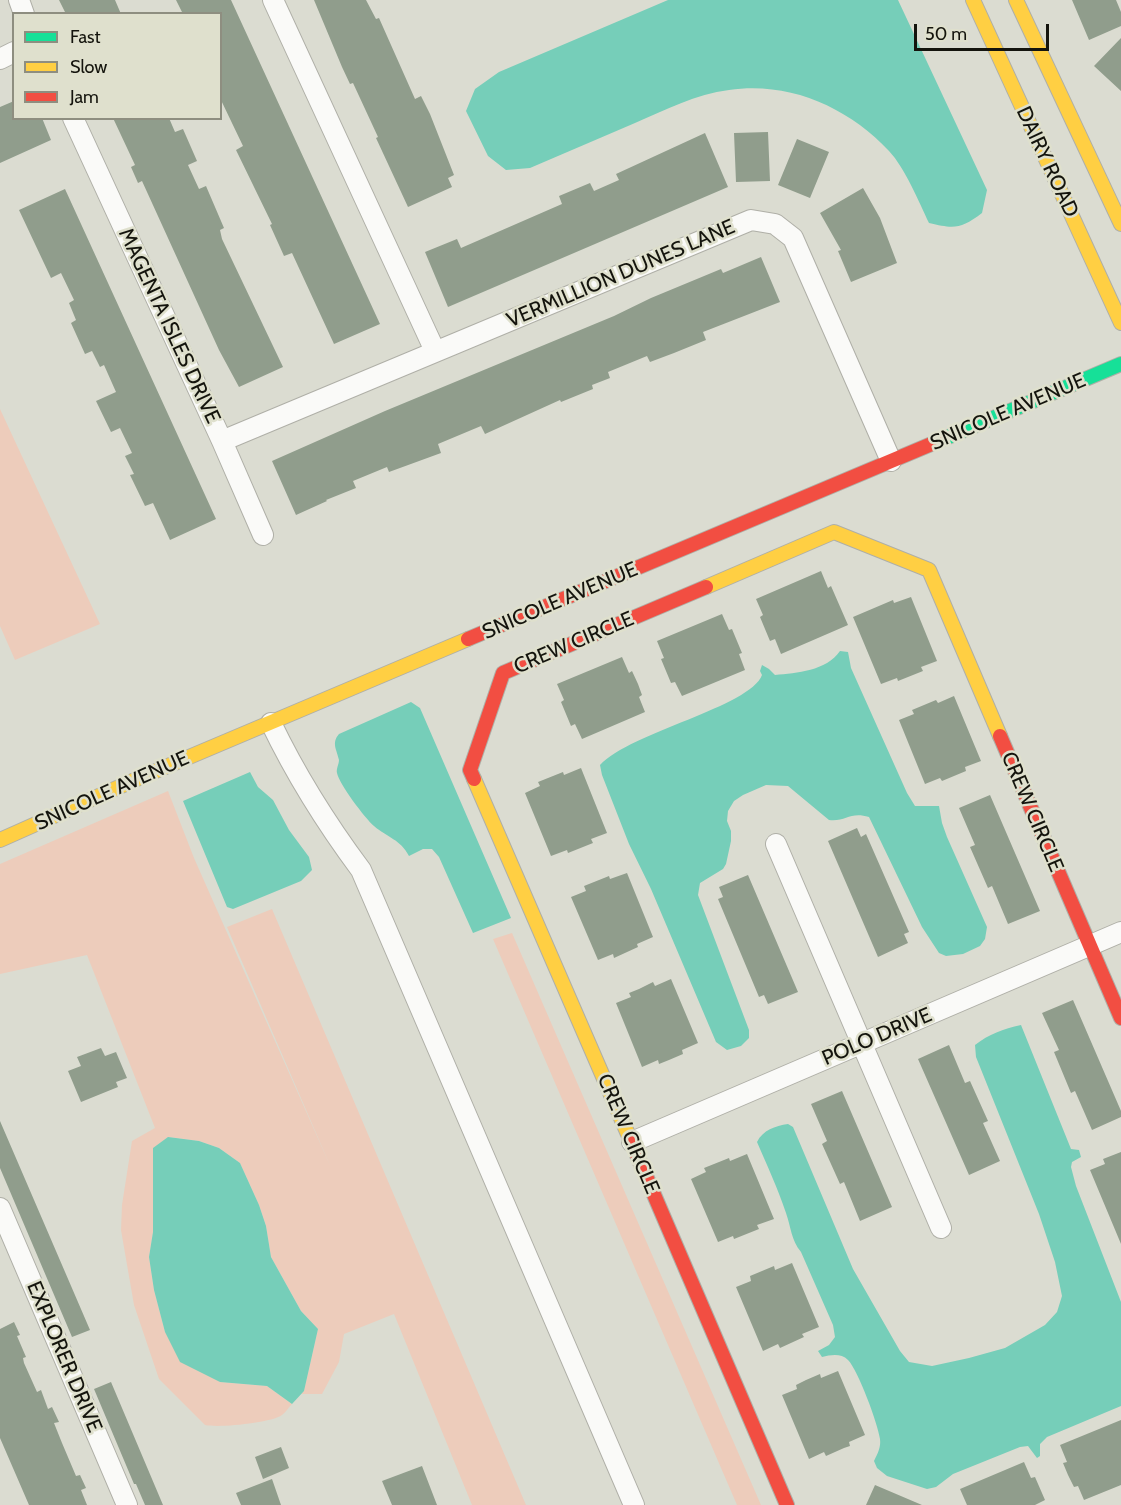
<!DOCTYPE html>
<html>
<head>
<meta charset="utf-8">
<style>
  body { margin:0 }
  #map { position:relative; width:1121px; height:1505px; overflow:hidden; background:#dbdcd1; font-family:Cabin,sans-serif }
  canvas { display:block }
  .legend { position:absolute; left:12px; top:12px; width:210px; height:108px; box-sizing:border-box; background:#dfe0cd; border:2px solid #8e8e80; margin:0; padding:8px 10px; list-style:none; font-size:18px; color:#14140d }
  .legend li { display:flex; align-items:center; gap:12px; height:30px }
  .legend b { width:30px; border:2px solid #8e8e80 }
  .scale { position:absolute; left:914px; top:24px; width:135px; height:27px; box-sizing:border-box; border:3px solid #14140d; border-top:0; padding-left:8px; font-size:18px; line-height:21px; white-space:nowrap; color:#14140d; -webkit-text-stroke:4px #dfe0cd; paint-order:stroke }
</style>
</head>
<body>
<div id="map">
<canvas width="1121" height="1505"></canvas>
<ul class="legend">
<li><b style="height:8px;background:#16e098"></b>Fast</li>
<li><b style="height:8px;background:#ffcf43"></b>Slow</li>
<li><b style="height:8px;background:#f24e42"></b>Jam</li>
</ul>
<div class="scale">50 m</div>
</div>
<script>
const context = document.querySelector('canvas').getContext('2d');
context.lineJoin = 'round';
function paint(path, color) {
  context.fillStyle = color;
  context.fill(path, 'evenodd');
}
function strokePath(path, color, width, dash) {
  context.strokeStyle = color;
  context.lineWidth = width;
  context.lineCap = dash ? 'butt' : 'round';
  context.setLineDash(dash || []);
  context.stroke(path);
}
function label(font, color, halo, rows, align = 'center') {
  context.font = font + ' Cabin,sans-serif';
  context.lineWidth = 5;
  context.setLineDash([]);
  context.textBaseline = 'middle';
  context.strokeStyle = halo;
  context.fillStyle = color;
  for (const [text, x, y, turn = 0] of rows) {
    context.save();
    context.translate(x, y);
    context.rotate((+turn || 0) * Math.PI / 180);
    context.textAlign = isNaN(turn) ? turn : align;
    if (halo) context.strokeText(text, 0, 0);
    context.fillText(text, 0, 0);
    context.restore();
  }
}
const green = new Path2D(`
  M0 409 100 624 15 660 0 626Z
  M168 791 194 858 332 1170 227 927 272 909 526 1505H472L394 1314 344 1334 339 1362 322 1394H301L304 1391 318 1329 301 1311 271 1257 266 1226 259 1205 240 1163 219 1148 199 1141 169 1137 153 1149V1232L149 1257 154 1290 165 1332 220 1382 267 1386 292 1404C289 1407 286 1412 282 1415 271 1423 219 1428 205 1425L159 1379 134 1305 121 1230 122 1205 132 1141 155 1128 87 955 0 974V864Z
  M512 933 761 1505H737L493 939Z`);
const water = new Path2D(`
  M668 0H898L987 190 982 213C961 229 954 229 929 223 919 202 905 168 889 151 848 107 789 81 729 90 696 94 665 110 635 123 600 138 565 153 530 168L506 170 488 156 466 111 475 89 499 72Z
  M840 651 848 652 851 668 907 793 915 806H939L942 823 947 837 987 927 985 939 980 946 963 954 946 956 939 953 922 927 869 817C850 811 846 822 829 820L788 786 766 785 743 795 734 801 728 811 727 821 731 831V841L726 864 723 869 700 883 698 895 749 1030V1038L741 1046 727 1050 716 1042 651 889 629 844 602 775 600 765C631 732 750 707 762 675L760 671 762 665 769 669 775 675C797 673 826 671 840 651Z
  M411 702 420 708 511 918 473 933 439 857 432 849H423L409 856C400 839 388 838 374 826 365 818 339 784 337 773 336 769 339 764 339 760 337 750 331 743 339 734Z
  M250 772 258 787 273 800 289 830 309 857 312 870 301 881 233 909 227 907 183 801Z
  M1021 1025 1071 1149 1079 1150 1081 1157 1072 1162 1071 1167 1076 1186 1121 1302V1406L1047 1437 1040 1444V1456L1037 1458 1028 1446 1020 1447 953 1474 936 1487 927 1489 887 1476 877 1468 874 1461C878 1453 881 1447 880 1439 878 1424 858 1370 848 1360 841 1353 831 1355 822 1357L818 1351 829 1345 835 1337 833 1325 801 1252C791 1240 791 1227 786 1213 778 1189 767 1165 757 1142 763 1130 775 1126 788 1124L793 1127 853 1269 900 1351 909 1362 932 1366 969 1358 1005 1348 1045 1325 1057 1312 1062 1296 1055 1262 1039 1214 976 1057 975 1045C989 1034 1003 1029 1021 1025Z
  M168 1137 199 1141 219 1148 240 1163 259 1205 266 1226 271 1257 301 1311 318 1329 304 1391 292 1404 267 1386 220 1382 180 1362 165 1332 154 1290 149 1257 153 1232V1148Z`);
const building = new Path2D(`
  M59 0H115L121 14H66Z
  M176 0H231L380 324 334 344 292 253 284 256 270 225 272 224 236 150 243 146 220 98V14H183Z
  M314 0H366L376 19 379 18 415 99 421 96 430 114 454 175 448 178 452 187 408 207 376 138 378 137 353 83 350 84 342 67Z
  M1072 0H1116L1121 12V26L1089 40Z
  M1121 38V91L1094 66Z
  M14 101V118H42L51 140 0 163V107Z
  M113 118H169L175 132 183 129 197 161 188 165 199 189 206 186 224 228 220 230 222 239 283 367 239 387 219 350 142 181 138 183 131 167 135 165Z
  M768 132 770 181 736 182 734 133Z
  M705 133 728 187 448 307 425 252 457 239 461 248 562 204 559 196 590 183 594 191 619 180 616 174Z
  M797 139 829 152 810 198 778 185Z
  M863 188 880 218 897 263 851 282 838 251 841 250 820 213Z
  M65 189 216 519 170 540 153 503 145 506 130 475 134 474 125 456 132 453 120 428 111 432 96 401 116 392 104 365 100 367 92 351 85 354 71 323 76 320 69 303 74 300 61 273 51 278 19 210Z
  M761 257 780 302 703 332 706 340 674 353 650 362 647 356 608 372 610 378 592 385 593 389 561 402 560 400 485 434 481 426 438 444 441 453 389 472 387 467 353 481 356 488 326 500 327 501 296 515 272 461 385 411 614 316 651 298 721 269 723 273Z
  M821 571 828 588 831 586 848 625 781 654 775 639 770 641 760 617 763 615 756 599Z
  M911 597 937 661 921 667 923 671 898 681 897 678 881 684 853 617 893 600 894 603Z
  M722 614 729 630 732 629 742 653 739 654 745 670 682 696 675 682 671 683 661 659 664 658 657 641Z
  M622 657 629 673 632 671 638 684 642 695 639 697 645 712 582 739 575 724 571 726 561 702 564 700 557 684Z
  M954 696 981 761 965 767 966 771 942 781 940 778 925 784 899 720 914 714 912 710 936 700 938 703Z
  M581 768 607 833 591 839 593 843 568 853 567 850 551 856 525 793 540 786 538 782 563 772 564 775Z
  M990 795 1040 911 1008 924 992 886 988 888 970 847 975 845 959 808Z
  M857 828 861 837 866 834 909 932 904 934 908 943 878 957 828 841Z
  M627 873 653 937 637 944 638 947 614 958 613 954 598 960 571 897 586 891 584 886 609 876 610 879Z
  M748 875 798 992 768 1004 764 995 759 997 718 899 723 897 719 887Z
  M671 979 698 1043 682 1050 683 1054 669 1060 659 1064 658 1060 642 1067 616 1003 631 997 629 993 639 989 653 982 655 986Z
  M1073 1000 1121 1111V1117L1092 1130 1075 1091 1071 1093 1054 1052 1059 1050 1042 1013Z
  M949 1045 965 1083 970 1081 988 1121 983 1123 1000 1161 969 1175 918 1059Z
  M101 1048 105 1056 116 1052 127 1078 116 1082 118 1087 81 1102 68 1071 81 1066 77 1057Z
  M842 1091 892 1207 860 1221 844 1182 840 1184 822 1144 827 1141 811 1104Z
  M0 1121 90 1330 72 1337 0 1168Z
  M1121 1152V1244L1090 1170 1105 1164 1103 1159Z
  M747 1154 774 1219 757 1225 759 1229 734 1239 733 1236 718 1242 691 1179 706 1172 704 1168 729 1158 730 1161Z
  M792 1263 819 1327 802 1334 804 1337 780 1348 778 1344 763 1351 736 1287 751 1281 750 1276 774 1266 775 1270Z
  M14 1322 20 1335 17 1336 26 1357 23 1358 24 1363 37 1392 41 1390 48 1409 52 1407 59 1422 54 1423 62 1443 76 1476 80 1475 86 1488 81 1490 87 1505H29L0 1438V1329Z
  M838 1371 865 1435 849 1442 850 1446 844 1448 826 1456 824 1452 809 1459 782 1395 797 1389 796 1385 806 1380 820 1374 821 1378Z
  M111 1382 163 1505H145L136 1484H134L94 1389Z
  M1121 1420V1485L1084 1500 1078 1486 1074 1487 1068 1475 1063 1463 1067 1462 1060 1445Z
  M281 1447 289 1468 263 1479 255 1457Z
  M1024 1462 1031 1478 1035 1477 1045 1500 1035 1505H967L960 1489Z
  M422 1466 437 1505H392L382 1481Z
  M272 1479 281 1505H241L236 1493Z
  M875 1485 922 1505H866Z`);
const street = new Path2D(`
  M19 0 24 14
  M273 0 435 351
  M0 59 14 52
  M73 118 222 441 263 535
  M222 441 751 220 775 224 793 238 891 461
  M271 723C296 775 326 823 361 870L634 1505
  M776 844 941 1228
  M632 1142 1121 932
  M0 1208 127 1505`);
const fast = new Path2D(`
  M941 440 1121 364`);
const slow = new Path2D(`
  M973 0 1121 323
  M1016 0 1121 224
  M706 587 834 532 929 570 1000 736
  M474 779 631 1141
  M0 840 137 779 468 639`);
const jam = new Path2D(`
  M468 639 941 440
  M1000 736 1121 1018
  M474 779 470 770 503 673 706 587
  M631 1141 787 1505`);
const streetNames = [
  ["DAIRY ROAD",1047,162,65],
  ["VERMILLION DUNES LANE",621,274,-23],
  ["MAGENTA ISLES DRIVE",169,326,65],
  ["SNICOLE AVENUE",1008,412,-23],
  ["SNICOLE AVENUE",560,601,-23],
  ["CREW CIRCLE",574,643,-23],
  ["SNICOLE AVENUE",112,791,-24],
  ["CREW CIRCLE",1032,812,67],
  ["POLO DRIVE",877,1037,-23],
  ["CREW CIRCLE",628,1134,67],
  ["EXPLORER DRIVE",64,1357,67]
];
paint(green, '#edccbb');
paint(water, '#76ceb9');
paint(building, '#909d8c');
strokePath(street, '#afafa7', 22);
strokePath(fast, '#afafa7', 16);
strokePath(slow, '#afafa7', 16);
strokePath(jam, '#afafa7', 16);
strokePath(street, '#fafaf8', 20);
strokePath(fast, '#16e098', 14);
strokePath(slow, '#ffcf43', 14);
strokePath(jam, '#f24e42', 14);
label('21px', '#14140d', '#dfe0cd', streetNames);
</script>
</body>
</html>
